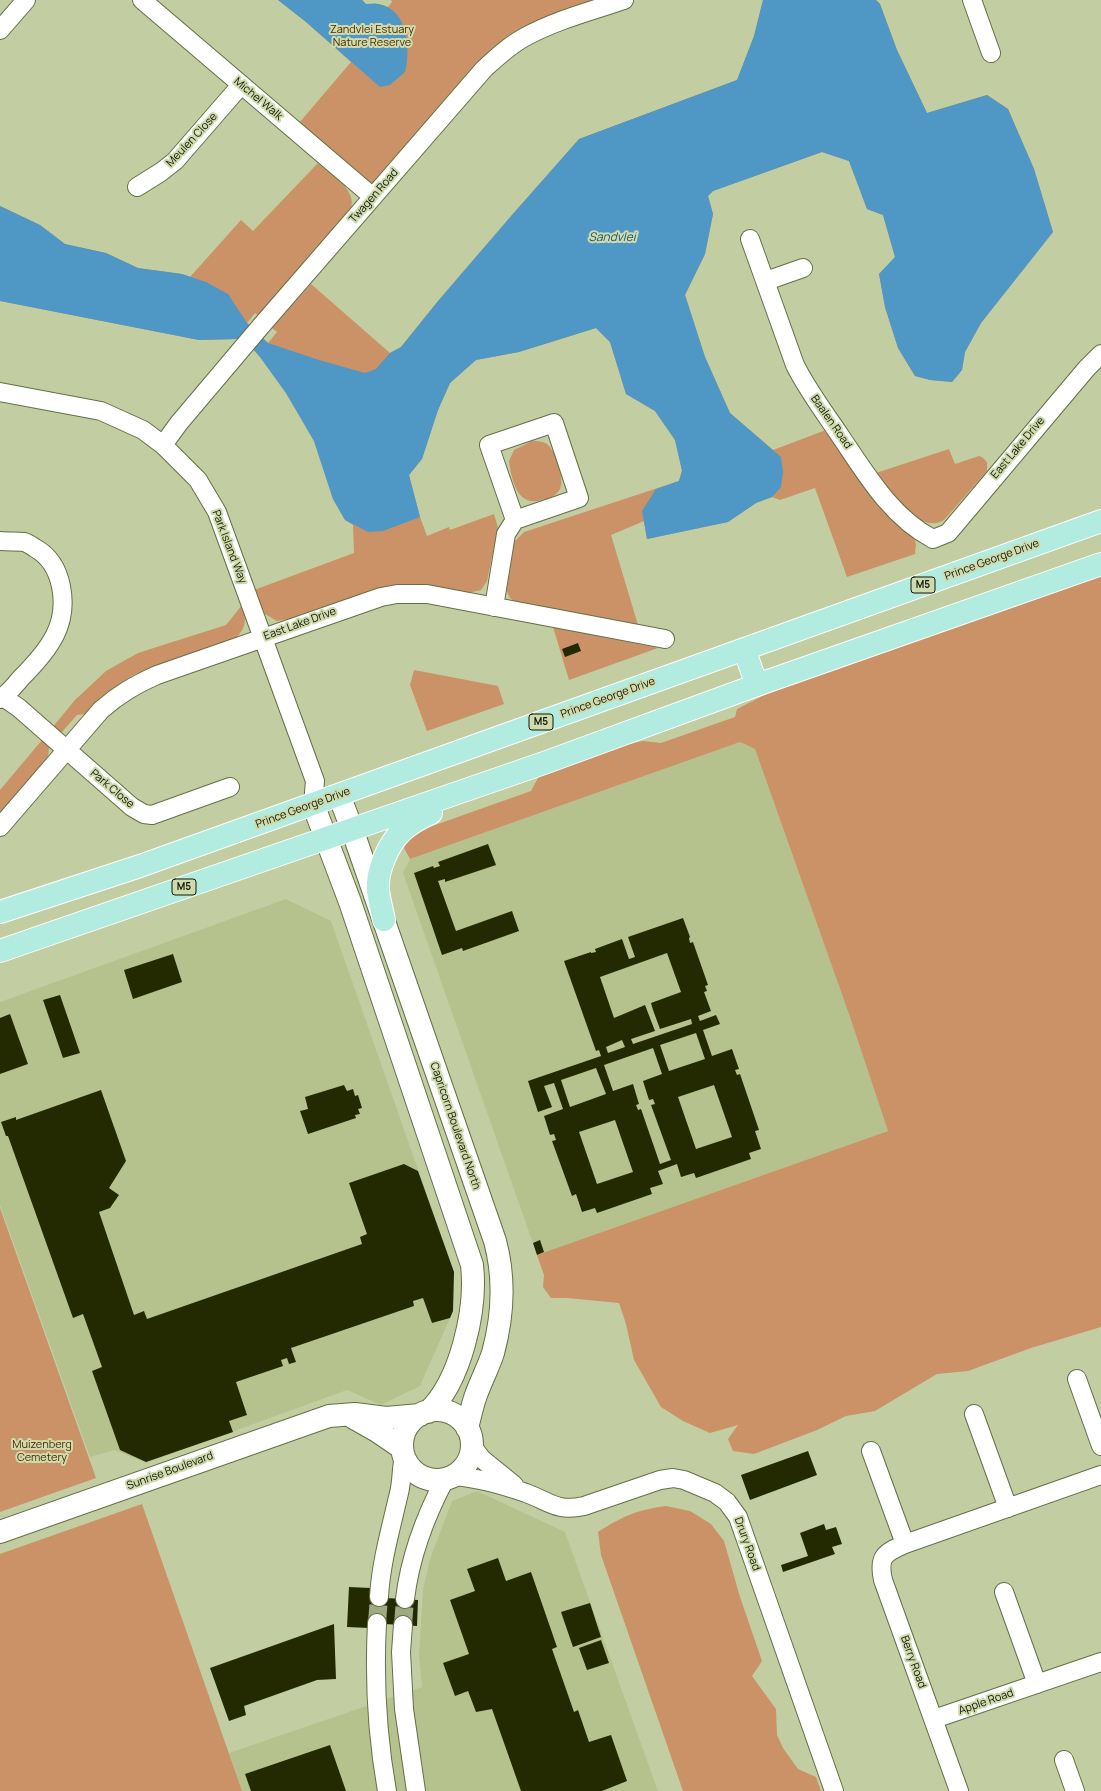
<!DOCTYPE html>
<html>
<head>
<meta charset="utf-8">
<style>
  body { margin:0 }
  canvas { display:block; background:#c2cea1 }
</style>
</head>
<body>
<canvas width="1101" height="1791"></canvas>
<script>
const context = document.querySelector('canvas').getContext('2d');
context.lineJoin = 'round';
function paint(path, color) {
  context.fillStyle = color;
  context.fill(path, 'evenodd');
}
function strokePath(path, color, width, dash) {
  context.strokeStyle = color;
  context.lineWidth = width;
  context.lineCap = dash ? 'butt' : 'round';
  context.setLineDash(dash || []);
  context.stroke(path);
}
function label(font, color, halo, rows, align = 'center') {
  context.font = font + ' Manrope,sans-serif';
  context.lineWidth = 4;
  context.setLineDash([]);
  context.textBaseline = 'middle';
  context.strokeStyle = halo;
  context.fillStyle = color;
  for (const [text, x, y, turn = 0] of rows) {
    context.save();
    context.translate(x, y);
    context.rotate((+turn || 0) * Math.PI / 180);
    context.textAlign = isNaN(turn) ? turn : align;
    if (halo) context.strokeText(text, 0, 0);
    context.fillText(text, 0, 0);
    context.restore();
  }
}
const built = new Path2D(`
  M740 742 755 749 850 1017 888 1131 537 1255 403 873 410 859Z
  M286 899 331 921 454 1272 453 1311 420 1386 381 1405 347 1390 146 1463 115 1450 90 1457 0 1205V1002Z
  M477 1491 565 1532 658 1791H242L229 1753 422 1687 419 1655 423 1590 430 1559 452 1501Z`);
const green = new Path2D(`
  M278 0H362L366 4H379L388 7 392 2 391 0H624L525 37 373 197 294 129 351 62 306 22Z
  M763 0H876L880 4 897 50 927 113 987 95 1008 109 1034 169 1053 232 981 323 965 352 962 370 952 382 930 380 915 376 898 348 885 307 879 274 895 257 883 215 867 209 849 161 822 152 713 191 708 196 713 214 705 254 685 295 705 357 730 413 773 450 826 430 912 534 916 544 915 554 847 577 815 488 780 500 772 497 756 503 728 522 647 539 644 521 611 535 638 625 517 603 510 598 506 590 514 542 524 532 679 481 682 470 675 440 655 411 626 394 610 342 596 328 519 352 476 360 450 383 438 410 422 459 409 475 420 517 427 536 449 527 450 530 494 514 498 528 487 581 481 590 468 593 380 588 288 619 277 621 265 614 254 590 354 553 353 525 345 520 333 499 314 441 286 393 260 357 253 349 238 339 199 340 0 301V206L40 225 65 244 106 253 138 268 182 274 190 277 241 220 253 231 318 163C331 175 357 189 351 209L260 317 255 313 247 323 268 343 277 332 272 328 311 284 390 353 401 347 438 301 512 215 579 139 737 80 754 36Z
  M532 441C538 441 542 441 547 444 556 451 565 479 560 489 556 496 550 498 542 500 517 507 512 481 509 461L514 450Z
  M949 449 955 464 979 456 982 457 987 462V471L944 520C920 536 888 490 876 473Z
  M1101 573V1327L1031 1348 968 1371 937 1374 875 1411 846 1416 817 1430 754 1454 733 1451 728 1439 738 1425 710 1433 683 1421 661 1407 634 1360 626 1324 619 1303 567 1298H551L543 1287 544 1275 537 1255 888 1131 850 1017 755 749 740 742 410 859 403 846 412 837 424 829 531 791 538 778 549 769 602 750 643 741 661 743 735 717 737 709 788 683Z
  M242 605C247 619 246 628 236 638L133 675 112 689 86 714 77 715 61 733H59L52 728 75 700 106 671 138 653 226 625Z
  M553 627 658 648 569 680Z
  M414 670 498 686 504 704 427 731 410 685Z
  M42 740 49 746 48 758 0 817V790Z
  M0 1208 96 1478 0 1512Z
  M142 1504 242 1791H0V1554Z
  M666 1506 690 1511 711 1524 724 1541 740 1597 762 1661 752 1676 776 1709 777 1735 783 1748 798 1769 816 1777 821 1791H683L601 1555 598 1532C623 1516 637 1510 666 1506Z`);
const water = new Path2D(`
  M278 0H362L366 4C370 4 374 3 378 4 408 8 411 50 405 72L390 85 380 87 306 22Z
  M763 0H876L880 4 897 50 927 113 987 95 1008 109 1034 169 1053 232 981 323 965 352 962 370 952 382 930 380 915 376 898 348 885 307 879 274 895 257 883 215 867 209 849 161 822 152 713 191 708 196 713 214 705 254 685 295 705 357 730 413 781 457 783 472 781 487 772 497 756 503 728 522 647 539 642 511 656 489 679 481 682 471 675 440 655 411 626 394 610 342 596 328 519 352 476 360 450 383 438 410 422 459 409 475 420 517 383 531 368 532 345 520 333 499 314 441 286 393 260 357 253 349 238 339 199 340 0 301V206L40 225 65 244 106 253 138 268 182 274 206 282 228 294 247 323 268 343 319 360 365 373 376 369 390 353 401 347 438 301 512 215 579 139 737 80 754 36Z`);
const building = new Path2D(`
  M578 643 581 651 565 657 562 649Z
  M488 844 496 865 445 882V879L438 881 456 931 512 911 519 931 463 951 462 948 442 955 414 873 433 866 434 868 440 866 438 862Z
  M683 918 690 937 689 938 690 943 693 942 708 985 705 986 707 991 704 992 711 1011 698 1016 700 1021 716 1015 720 1024 703 1030 712 1056 732 1049 739 1069 735 1070 737 1075 740 1074 759 1130 755 1131 761 1149 749 1153 751 1159 696 1178 694 1173 681 1177 677 1164 658 1171 663 1184 650 1188 652 1194 597 1213 595 1208 582 1212 576 1194 572 1196 552 1141 556 1140 554 1134 550 1135 544 1116 563 1109 554 1083 544 1086 552 1107 538 1112 528 1081 601 1056 599 1050 596 1051 564 961 591 952V953L596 952 595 949 622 939 629 959 635 957 628 937ZM667 953 681 992 651 1003 653 1010 660 1029 691 1019 692 1024 633 1044 631 1039 655 1031 645 1005 614 1018 600 977ZM696 1033 705 1059 669 1071 660 1045ZM622 1040 625 1047 608 1053 606 1047ZM653 1048 662 1074 643 1081 649 1100 653 1099 655 1104 651 1105 671 1160 660 1164 641 1109 638 1110 636 1105 639 1104 633 1084 613 1091 604 1065ZM596 1068 606 1094 570 1107 561 1080ZM714 1085 732 1137 696 1149 678 1097ZM615 1120 633 1172 597 1184 579 1132Z
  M173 954 182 982 133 999 124 970Z
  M60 995 80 1053 63 1058 43 1000Z
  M10 1014 28 1064 0 1074V1018Z
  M344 1085 347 1091 353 1089 355 1096 358 1095 362 1108 358 1109 360 1114 355 1115 356 1118 308 1134 300 1111 308 1109 305 1097Z
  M101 1090 126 1161 109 1188 119 1195 110 1208 99 1212 134 1315 144 1311 147 1319 362 1244 360 1237 367 1234 349 1183 404 1164 418 1171 454 1272 453 1311 450 1318 432 1323 423 1298 413 1301 414 1306 291 1348 296 1362 289 1364 287 1358 281 1360 283 1366 236 1382 247 1415 229 1421 233 1432 146 1462 120 1450 92 1371 102 1367 83 1314 73 1318 8 1136H6L1 1122 16 1117V1120Z
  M540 1240 544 1252 537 1255 533 1243Z
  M808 1451 817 1475 750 1500 741 1475Z
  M824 1524 826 1530 836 1527 842 1544 832 1547 835 1554 783 1572 781 1565 808 1556 800 1533Z
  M498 1558 506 1581 531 1572 557 1647 552 1649 574 1712 578 1710 589 1742 611 1735 627 1781 602 1791H521L492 1709 476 1712 468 1691 455 1696 443 1663 469 1654 450 1600 475 1591 467 1569Z
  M349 1587 371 1588V1597L418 1600 417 1626 369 1623V1628L347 1627Z
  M590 1603 601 1637 573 1647 561 1612Z
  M334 1624 336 1679 317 1680 244 1706 246 1715 229 1721 210 1668Z
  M601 1640 609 1663 587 1670 579 1648Z
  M330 1745 346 1791H251L245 1774Z`);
const minorTunnel = new Path2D(`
  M377 1623 379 1597
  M403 1625 405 1599`);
const minor = new Path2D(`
  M142 0 373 197
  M972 0 991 53
  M0 30 26 0
  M137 187 161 172 175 161 241 85
  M750 239 795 365C808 391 825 413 841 437 866 474 891 517 933 539L948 533 1087 368 1101 354
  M766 281 803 268
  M0 392 101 411 143 430 163 445 198 480 217 512 315 781 313 804
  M163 445 179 423 261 326 484 69C497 57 510 45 525 37 556 20 591 11 624 0
  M0 541C8 542 17 541 24 542 28 543 32 546 35 548 64 564 69 607 55 635 47 651 34 665 21 678 15 685 8 694 0 699
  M494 607 506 534 515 520 579 498 554 423 489 445 515 520
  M3 697 19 708 132 807 144 814 152 815 230 787
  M0 827 101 710C119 694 135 685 157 675L381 597 397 594H427L665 639
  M1077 1379 1101 1446
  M974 1414 1008 1508
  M472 1446 482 1459 514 1485
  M871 1451 905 1544
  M454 1476C479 1478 503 1485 526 1493 550 1502 557 1512 584 1506L660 1480 673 1478 684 1480 715 1493 727 1502 738 1517 834 1791
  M1004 1592 1037 1684
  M379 1597C381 1562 391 1528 399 1493 402 1482 401 1469 404 1456
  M405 1599C410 1557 425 1517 445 1479
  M377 1623C374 1680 377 1735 387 1791
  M403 1625 401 1652 404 1709 416 1791
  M934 1719 1101 1662
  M1064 1760 1075 1791
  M959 1791 883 1580C878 1557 884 1553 905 1544L1101 1475`);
const tertiary = new Path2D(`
  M339 795 352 829 495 1241C505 1278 503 1316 493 1353 488 1368 481 1381 476 1395 472 1406 470 1417 467 1428
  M313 804 350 902 472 1265C477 1309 461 1381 428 1412
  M402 1445a35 35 0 1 1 70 0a35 35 0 1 1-70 0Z
  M354 1418 377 1431 402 1448
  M0 1532 329 1416 355 1414 386 1418 420 1415`);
const primary = new Path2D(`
  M744 649 757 685
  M0 912 140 866 1101 521
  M384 920C382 910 379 900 378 890 377 879 380 869 384 859 394 834 407 824 431 813
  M0 951 544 763 757 685 1101 564`);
const shields = [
  [923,585,24],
  [541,722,24],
  [184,887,24]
];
const shieldNames = [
  ["M5",923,585],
  ["M5",541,722],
  ["M5",184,887]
];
const parkNames = [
  ["Zandvlei Estuary",372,30],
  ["Nature Reserve",372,43],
  ["Muizenberg",42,1445],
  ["Cemetery",42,1458]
];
const streetNames = [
  ["Michel Walk",258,99,40],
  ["Meulen Close",192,140,-47],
  ["Twagen Road",374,196,-49],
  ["Baalen Road",831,422,55],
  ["East Lake Drive",1018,448,-50],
  ["Park Island Way",229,547,69],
  ["Prince George Drive",992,560,-20],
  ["East Lake Drive",300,624,-20],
  ["Prince George Drive",608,698,-20],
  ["Park Close",112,789,40],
  ["Prince George Drive",303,808,-20],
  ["Capricorn Boulevard North",455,1126,71],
  ["Sunrise Boulevard",170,1471,-20],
  ["Drury Road",747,1544,70],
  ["Berry Road",913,1662,70],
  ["Apple Road",986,1702,-19]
];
const waterNames = [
  ["Sandvlei",612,238]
];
paint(built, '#b6c28e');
paint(green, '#ca9266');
paint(water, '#4f97c5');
paint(building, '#232a01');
strokePath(minorTunnel, '#9fa982', 18, [18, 9]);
strokePath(minor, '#656f46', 20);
strokePath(tertiary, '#656f46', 24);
strokePath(primary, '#fff', 24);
strokePath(minor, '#fff', 18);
strokePath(tertiary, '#fff', 22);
strokePath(primary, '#b2ebe0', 22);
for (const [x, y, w] of shields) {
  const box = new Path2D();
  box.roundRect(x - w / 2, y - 8, w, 16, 3);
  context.fillStyle = '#cfdbad';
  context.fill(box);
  strokePath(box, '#131707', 1);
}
label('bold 10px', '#131707', null, shieldNames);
label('11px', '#502800', '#cfdbad', parkNames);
label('11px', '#131707', '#cfdbad', streetNames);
label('italic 12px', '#215778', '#cfdbad', waterNames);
</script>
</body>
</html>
